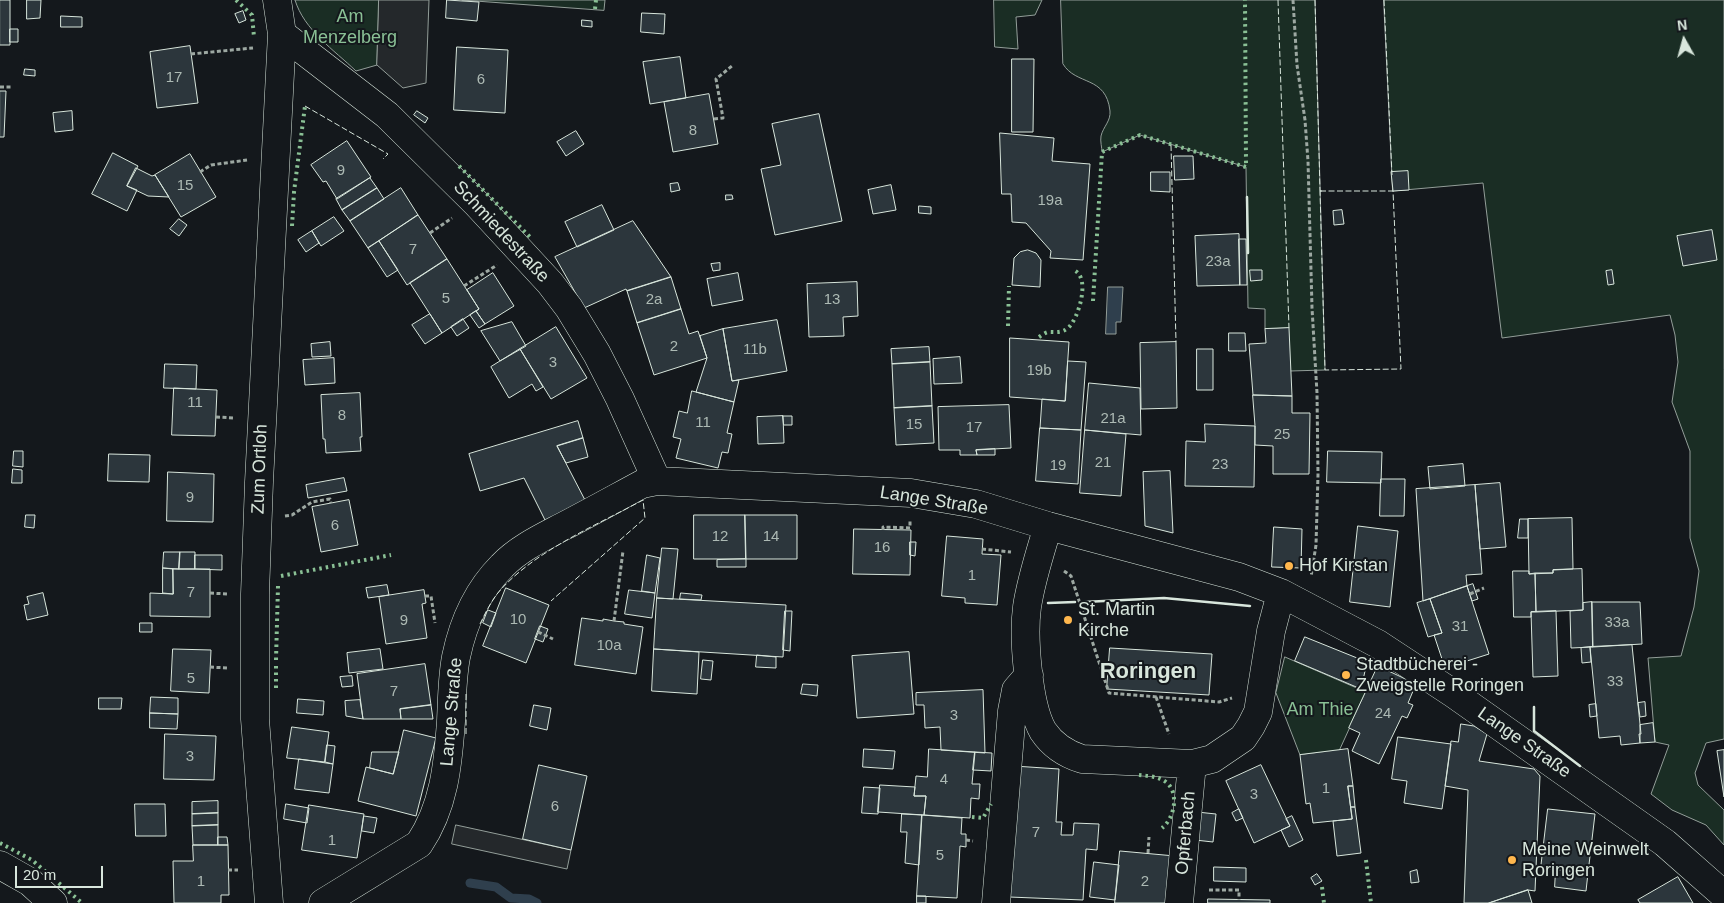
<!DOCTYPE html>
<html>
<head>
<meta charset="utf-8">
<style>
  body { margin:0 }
  #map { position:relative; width:1724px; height:903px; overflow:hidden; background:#14181c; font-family:Helvetica,sans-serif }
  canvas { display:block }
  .north { position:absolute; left:1659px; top:15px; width:50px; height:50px; -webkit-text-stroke:4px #14181c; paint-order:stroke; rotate:353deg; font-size:14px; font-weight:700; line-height:20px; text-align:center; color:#d8e6dc }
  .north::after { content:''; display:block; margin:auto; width:18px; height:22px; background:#d8e6dc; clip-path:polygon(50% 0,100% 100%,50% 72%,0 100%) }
  .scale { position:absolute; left:15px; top:866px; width:88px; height:22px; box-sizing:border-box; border:2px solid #d8e6dc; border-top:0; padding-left:6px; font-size:15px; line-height:18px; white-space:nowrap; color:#d8e6dc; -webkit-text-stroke:4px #14181c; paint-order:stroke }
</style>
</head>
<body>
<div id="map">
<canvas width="1724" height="903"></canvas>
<div class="north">N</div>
<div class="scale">20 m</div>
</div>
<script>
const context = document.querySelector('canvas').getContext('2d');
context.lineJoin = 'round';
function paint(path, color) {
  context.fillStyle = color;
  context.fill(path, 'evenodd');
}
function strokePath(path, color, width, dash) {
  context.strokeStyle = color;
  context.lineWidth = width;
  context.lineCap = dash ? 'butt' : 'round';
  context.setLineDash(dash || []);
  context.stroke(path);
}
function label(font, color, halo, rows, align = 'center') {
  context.font = font + ' Helvetica,sans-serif';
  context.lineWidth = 4;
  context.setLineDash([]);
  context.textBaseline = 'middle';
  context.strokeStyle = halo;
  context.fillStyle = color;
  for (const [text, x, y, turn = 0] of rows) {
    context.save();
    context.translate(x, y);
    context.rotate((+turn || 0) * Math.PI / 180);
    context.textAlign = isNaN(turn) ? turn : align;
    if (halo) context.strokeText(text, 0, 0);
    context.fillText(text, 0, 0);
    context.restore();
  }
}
const green = new Path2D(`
  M295 0H379L377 65 356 71C334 50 304 30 295 0Z
  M462 0H605L604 10Z
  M994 0H1042L1035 15 1016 17 1018 49 995 47Z
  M1061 0H1315L1325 370 1290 371 1288 328 1265 329V309L1248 308 1246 167 1140 135 1102 152C1102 148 1100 141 1101 136 1103 127 1111 121 1110 111 1106 75 1076 86 1063 64Z
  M1384 0H1724V739L1706 743 1695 773 1698 785 1724 810V845L1706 825 1672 810 1651 794 1669 745 1655 742 1648 658 1681 656 1694 607 1699 571 1690 538V451L1672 402 1678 362 1675 335 1670 315 1502 338 1483 183 1393 191Z
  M1285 657 1366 692 1339 751 1300 755 1276 693Z`);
const parking = new Path2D(`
  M379 0H429L426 83 403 88 377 65Z
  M456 825 571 850 567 869 452 844Z`);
const water = new Path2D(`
  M1108 287H1123L1121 322H1116V334H1106Z`);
const stream = new Path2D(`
  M470 883 496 887 511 898 529 899 537 903`);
const building = new Path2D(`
  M0 0H10V45H0Z
  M27 0H41L40 18 27 19Z
  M447 0 479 2 477 21 446 18Z
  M243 11 246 20 239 23 235 14Z
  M642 13 665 14 664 34 641 32Z
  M61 16 82 17V27H61Z
  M582 20 592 21V27L582 26Z
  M10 29H18V42H10Z
  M190 46 198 103 157 108 150 52Z
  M457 47 508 50 505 113 454 110Z
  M680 57 686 98 650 104 643 62Z
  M1012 59H1034L1033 132H1012Z
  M25 69 35 70V76L24 75Z
  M0 91H6L4 137H0Z
  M709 94 718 144 673 152 664 102Z
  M72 111 73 130 55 132 53 113Z
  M417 111 428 118 425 123 414 115Z
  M819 114 842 221 775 235 761 169 781 165 772 124Z
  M576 131 584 144 566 156 557 142Z
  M1000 133 1054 138 1052 161 1090 164 1083 260 1050 258 1051 251 1026 223 1012 222 1011 194H1002Z
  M347 141 371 177 337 199 326 181 323 182 311 165Z
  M113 153 138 166 127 186 137 190 127 211 92 194Z
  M190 154 216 197 181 217 155 175Z
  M1174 156H1193L1194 179 1175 180Z
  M136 168 152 176 155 175 169 197 148 196 127 186Z
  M1408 171 1409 190 1393 191 1391 172Z
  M1151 172H1170V192L1151 191Z
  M370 178 377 188 342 210 336 199Z
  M678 183 680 190 671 192 670 184Z
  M891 185 896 210 873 214 868 190Z
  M377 188 384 199 350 221 342 210Z
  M401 188 418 215 368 248 350 221Z
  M726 195H732L733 199 726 200Z
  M602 205 614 230 577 247 565 222Z
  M919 206 931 207V214L919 213Z
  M1342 210 1344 224 1334 225 1333 211Z
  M418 215 447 259 407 285 379 241Z
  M334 217 344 231 321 246 312 231Z
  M179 219 187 225 179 236 170 229Z
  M633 221 671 277 627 291 626 289 584 308 555 257Z
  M1712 230 1717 260 1683 266 1677 236Z
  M312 231 319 243 306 252 298 240Z
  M1239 234 1240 285 1197 286 1195 236Z
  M1239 239H1246L1247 285H1240Z
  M379 241 398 270 387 277 368 248Z
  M1028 250 1036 253 1041 260 1040 287 1012 285 1014 258 1020 252Z
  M447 259 479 309 442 333 410 283Z
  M720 263V270L713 271 711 264Z
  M1250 270H1262V280L1251 281Z
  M1612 270 1614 284 1608 285 1606 271Z
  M493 273 514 306 485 324 476 311 479 309 467 290Z
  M738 273 743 300 712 306 707 279Z
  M671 277 681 309 637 323 627 291Z
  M857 282 858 316 843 317 844 336 809 337 807 284Z
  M681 309 689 334 698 331 707 358 654 375 637 323Z
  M476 311 485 324 479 328 470 315Z
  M430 314 442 333 425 344 412 325Z
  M463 319 469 328 457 336 451 327Z
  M777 320 787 371 732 381 723 329Z
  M512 322 526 346 500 361 481 331Z
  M556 327 587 378 551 399 520 349Z
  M1289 328 1292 396 1253 395 1249 344 1266 343 1265 329Z
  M723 329 732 381 739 380 734 402 696 392 707 358 700 336Z
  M1229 333H1245L1246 351H1229Z
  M1010 338 1069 342 1065 401 1010 397Z
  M330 342 331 356 312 357 311 344Z
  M1176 342 1177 408 1141 409 1140 343Z
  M929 347 930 362 892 364 891 349Z
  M520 349 543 387 536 391 532 384 509 398 491 367Z
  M1197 349H1213V390H1197Z
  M960 357 962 383 934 384 933 359Z
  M334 358 335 383 305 385 303 360Z
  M1068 361 1086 362 1081 430 1040 428 1042 399 1065 401Z
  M930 362 932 406 894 408 892 364Z
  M165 364 197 365 196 389 164 388Z
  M1089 383 1140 388 1141 435 1085 430Z
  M174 388 217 390 215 436 172 435Z
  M692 391 734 402 727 433 732 434 728 453 722 452 718 468 676 458 681 439 673 437 679 411 687 413Z
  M360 393 362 437H360L361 451 326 453 325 439H323L321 395Z
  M1253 395 1292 396V413H1310L1309 474H1273V446L1255 445V426Z
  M1009 405 1011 448 976 450 977 455H960V450H939L938 407Z
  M932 406 934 443 896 445 894 408Z
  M783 416H792V425H784Z
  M783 416 784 443 758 444 757 417Z
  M578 421 583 438 557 446 586 502 546 522 524 478 480 491 469 454Z
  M1205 424 1255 426 1254 487 1185 486 1186 441 1205 442Z
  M1040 428 1081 430 1078 484 1036 481Z
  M1085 430 1126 434 1121 496 1080 493Z
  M583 438 588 457 566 463 557 446Z
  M995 449V455H977L976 450Z
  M14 451H23V467L13 466Z
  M1328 451 1382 452 1381 483 1327 482Z
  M109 454 150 455 149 482 108 481Z
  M1463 464 1465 486 1430 489 1428 467Z
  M13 469 22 470V483H12Z
  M1170 471 1173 533 1145 526 1143 472Z
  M168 472 214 474 213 522 167 521Z
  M344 478 347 491 308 498 306 485Z
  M1381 479H1405L1404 516H1380Z
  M1500 483 1506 547 1480 549 1475 485Z
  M1475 485 1482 574 1466 575 1467 586 1423 601 1416 489Z
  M349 500 358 545 321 552 312 507Z
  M26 515H35L34 528 25 527Z
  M694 515H745L746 559H694Z
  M745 515H797V559H746Z
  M1572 518 1573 569 1553 570V573L1529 574 1528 519Z
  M1520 519H1528V538H1518Z
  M1358 526 1398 531 1390 607 1350 602Z
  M1274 527 1302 529 1301 568 1272 567Z
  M854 529 911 530 910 575 853 574Z
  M947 536 983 539 982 554 1001 555 997 605 965 603V598L942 596Z
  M910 542H916L915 556 910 555Z
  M662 548 678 549 673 599 657 598Z
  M164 552H180L179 569 163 568Z
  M180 552H195V569H179Z
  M195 555H222V570L195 569Z
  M647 555 660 558 655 593 642 591Z
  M746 559V567H717V560Z
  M163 568 173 569V594L163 593Z
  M173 569H210V617L150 616V593L173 594Z
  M1582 569 1583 610 1536 612 1535 573H1553V570Z
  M1513 571H1529V574L1535 573 1536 612H1531V617H1514Z
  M1473 584 1478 599 1472 601 1467 586Z
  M387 585 389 595 368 598 366 588Z
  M1467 586 1489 654 1445 668 1434 635 1442 633 1430 599Z
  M506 588 549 605 526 663 483 646Z
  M424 590 426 603 422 604 427 638 386 644 379 597Z
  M629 590 655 593 652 618 625 614Z
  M43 593 48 615 27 620 24 605 29 604 27 597Z
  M681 593 702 595 701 600 680 599Z
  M657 598 786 605 783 657 654 649Z
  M1430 599 1442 633 1428 637 1417 603Z
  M1592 602H1640L1642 644 1593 647Z
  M1592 602 1593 647 1571 648 1570 611 1583 610V603Z
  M488 610 496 613 491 627 483 623Z
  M785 611H792L790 651 783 650Z
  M1556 611 1558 676 1533 677 1531 612Z
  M582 618 603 621V619L614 621 624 622V624L643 627 636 674 575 665Z
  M140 623H152V632H140Z
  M540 626 548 629 543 642 535 639Z
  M1305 637 1367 662 1361 689 1295 661Z
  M1632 645 1641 734H1639L1640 743 1621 745 1620 736 1599 738 1590 647Z
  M1590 647 1591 662 1582 663 1581 648Z
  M1110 648 1212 654 1209 695 1107 689Z
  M173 649 211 650 209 693 171 691Z
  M380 649 383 669 349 673 347 653Z
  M654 649 699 652 697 694 652 691Z
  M909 652 914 714 857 718 852 656Z
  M757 655 776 657V668L756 667Z
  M703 660 713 661 711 680 701 679Z
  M425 664 431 705 400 709 401 719H363L357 674Z
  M1378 666 1416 684 1408 703 1413 705 1407 718 1402 716 1379 764 1352 751 1360 733 1349 728Z
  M352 676 353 686 342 687 340 677Z
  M803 684 818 685 817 696 801 694Z
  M983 690 985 753 941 750 940 727 925 728 924 705H916V693Z
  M151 697 178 698V714L150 713Z
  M99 698H122L121 709H99Z
  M298 699 324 701 323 715 297 713Z
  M360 700 363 719 346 716 345 701Z
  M1645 702 1646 716 1640 717 1638 703Z
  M1596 704 1597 716 1590 717 1589 705Z
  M431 705 433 719H401L400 709Z
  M534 705 551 708 547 730 530 726Z
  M150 713 178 714 177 729 150 728Z
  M1653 723 1655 742 1640 743V725Z
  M1461 724 1474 726 1487 734 1479 761 1534 769 1540 776 1535 891 1528 890 1489 903H1464L1468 790 1445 786 1451 741 1458 742Z
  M292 727 329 732 325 762 287 758Z
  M404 730 436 738 416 816 358 801 366 767 393 774Z
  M165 734 216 736 214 780 164 779Z
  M1398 737 1451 744 1442 809 1404 803 1407 781 1392 779Z
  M327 745 335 746 333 764 325 762Z
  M864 749 895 751 893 769 863 767Z
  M929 749 975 752 972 784H980L979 799 971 798 970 818 924 815 926 796H914L916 776 927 777Z
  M1348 749 1353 786H1348L1352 819 1313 823 1310 803 1306 804 1300 755Z
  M1724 750V797L1717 751Z
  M372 752H399L393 774 370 768Z
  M975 752 992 753 991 771 973 770Z
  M299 759 333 764 329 793 295 789Z
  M539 765 587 776 571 850 523 839Z
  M1261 765 1290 826 1254 843 1226 781Z
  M1014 766 1059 769 1056 822H1062L1061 835H1073L1074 823 1099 824 1097 850 1086 849 1083 900 1009 897Z
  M880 785 915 787 914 796H926L924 815 878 812Z
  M1348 786H1353L1355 807H1351Z
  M864 787 880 788 878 814 862 813Z
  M218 801V813L192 814V802Z
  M135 804H165L166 836H136Z
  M286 804 309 808 307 823 284 819Z
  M309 805 364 814 357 858 302 850Z
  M1351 807H1355L1361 853 1337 856 1333 821 1352 819Z
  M1239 809 1243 818 1236 821 1232 813Z
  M1548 809 1595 814 1588 873 1541 868Z
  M1197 812 1216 814 1213 842 1195 840Z
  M218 813V825L192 826V814Z
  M902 814 922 815 919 865 905 863 907 832H901Z
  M922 815 962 818 961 834H966V847L960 846 957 898 917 896Z
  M364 816 377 818 374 833 362 831Z
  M1292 816 1303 840 1289 847 1281 830 1290 826 1286 819Z
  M218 825V845H193L192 826Z
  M218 837H227L228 845H218Z
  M193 845H228L229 895H221V903H174L173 861H193Z
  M1120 851 1175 856 1170 903H1115Z
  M1094 862 1119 865 1115 900 1090 897Z
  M1214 867 1246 868V882L1214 881Z
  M1417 870 1419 882 1411 883 1410 872Z
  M1556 870 1588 873 1586 891 1555 887Z
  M1317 874 1322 881 1315 885 1311 878Z
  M1678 877 1693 903H1640L1638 900Z
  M1528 890 1532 903H1489Z
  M917 896H926V903H917Z
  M1208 899 1270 900V903H1208Z`);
const path = new Path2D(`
  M1293 0 1297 65 1305 120 1308 161 1312 308 1317 393 1318 475 1316 545 1311 577
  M191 54 253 48
  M0 87H11
  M714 119 723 118 716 79 732 66
  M200 172 211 165 247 160
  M430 233 452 218
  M464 286 497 265
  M216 417 234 418
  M285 516 292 515 312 502 330 499 331 503
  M883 530V527L910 528V521
  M982 549 1011 552
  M1064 571 1071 576 1109 693 1219 702 1232 698
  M210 593 227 594
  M1470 594 1484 588
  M425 596H431L435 623
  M614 621 623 551
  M538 632 553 639
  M210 667 227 668
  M1156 697 1169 734
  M966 840 973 841
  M1148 853 1149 837
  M228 870H238
  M1209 890H1239V900`);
const minor = new Path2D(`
  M282 34 387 115 476 203 550 283 569 308 597 354 620 399 657 481
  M1048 526C1040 553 1031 580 1027 607 1023 637 1028 705 1043 731 1053 746 1066 754 1082 759L1192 764 1212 759 1243 738 1251 726 1258 712 1271 631 1281 593
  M0 865 30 882 53 903
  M269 903 255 719V594L259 482 282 34 277 0
  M323 903 419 844C444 807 448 765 451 721 452 700 452 678 456 657 463 623 477 591 502 566 518 549 541 538 562 527 589 513 616 498 642 484L657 481 911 493 976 504 1048 526 1239 577 1281 593 1378 644 1454 694 1665 843 1724 895
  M996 903 1012 711 1016 690 1029 675
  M1179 903 1192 764`);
const hedge = new Path2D(`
  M236 0 252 15 254 37
  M595 9 596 0
  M459 166 531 238
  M292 226 294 192 305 106
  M1093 301 1102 152 1140 135 1246 167 1245 0
  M1008 326 1009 286
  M1039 337C1042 335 1046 332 1049 332 1056 332 1062 333 1068 328 1078 320 1092 276 1073 270
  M281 576 391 555
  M276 660 278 586
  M276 688V665
  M1139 775C1148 776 1158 776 1166 782 1180 793 1174 819 1162 828
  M972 817 983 818 991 804
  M0 843 32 860 82 903
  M1366 860 1371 903
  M1322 887 1324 903`);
const fence = new Path2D(`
  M1278 0 1289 328
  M1315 0 1320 191H1322
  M1384 0 1392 175
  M305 106 388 154 383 159
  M1171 145 1176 342
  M1320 191H1393L1401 369 1325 370Z
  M480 624C485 614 490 603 497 594 532 552 595 526 643 500L645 518 551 601
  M466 734V692`);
const wall = new Path2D(`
  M1247 197 1248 253
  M1084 602 1164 598 1250 606
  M1048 603 1075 602
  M1534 707V731L1580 766`);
const markers = [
  [1289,566,5,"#ffb74d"],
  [1068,620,5,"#ffb74d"],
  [1346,675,5,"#ffb74d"],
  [1512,860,5,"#ffb74d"]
];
const numberNames = [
  ["17",174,78],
  ["6",481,80],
  ["8",693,131],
  ["9",341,171],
  ["15",185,186],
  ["19a",1050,201],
  ["7",413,250],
  ["23a",1218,262],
  ["5",446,299],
  ["2a",654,300],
  ["13",832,300],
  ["2",674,347],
  ["11b",755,350],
  ["3",553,363],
  ["19b",1039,371],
  ["11",195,403],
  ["8",342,416],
  ["21a",1113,419],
  ["11",703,423],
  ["15",914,425],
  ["17",974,428],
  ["25",1282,435],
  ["21",1103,463],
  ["23",1220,465],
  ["19",1058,466],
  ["9",190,498],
  ["6",335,526],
  ["12",720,537],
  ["14",771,537],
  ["16",882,548],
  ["1",972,576],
  ["7",191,593],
  ["10",518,620],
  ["9",404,621],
  ["33a",1617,623],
  ["31",1460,627],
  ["10a",609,646],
  ["5",191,679],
  ["33",1615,682],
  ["7",394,692],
  ["24",1383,714],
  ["3",954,716],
  ["3",190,757],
  ["4",944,780],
  ["1",1326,789],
  ["3",1254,795],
  ["6",555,807],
  ["7",1036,833],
  ["1",332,841],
  ["5",940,856],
  ["1",201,882],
  ["2",1145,882]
];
const parkNames = [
  ["Am",350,17],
  ["Menzelberg",350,38],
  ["Am Thie",1320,710]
];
const streetNames = [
  ["Schmiedestraße",501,232,47],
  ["Zum Ortloh",260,469,-88],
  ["Lange Straße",934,501,9],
  ["Lange Straße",452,712,-85],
  ["Lange Straße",1524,743,35],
  ["Opferbach",1186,833,-85]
];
const poiNames = [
  ["Hof Kirstan",1299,566],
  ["St. Martin",1078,610],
  ["Kirche",1078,631],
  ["Stadtbücherei -",1356,665],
  ["Zweigstelle Roringen",1356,686],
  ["Meine Weinwelt",1522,850],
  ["Roringen",1522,871]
];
const districtNames = [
  ["Roringen",1148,672]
];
paint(green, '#1a2d24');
strokePath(green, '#939e99', 1);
paint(parking, '#24282b');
strokePath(parking, '#939e99', 1);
paint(water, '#2f3f4d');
strokePath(water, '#939e99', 1);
strokePath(stream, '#2f3f4d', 9);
paint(building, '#2c363c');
strokePath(building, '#d8e6dc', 1);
strokePath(minor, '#d8e6dc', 29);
strokePath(path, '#9da8a2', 3, [4, 2.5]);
strokePath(minor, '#14181c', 28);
strokePath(hedge, '#8ac095', 4, [2.5, 4]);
strokePath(fence, '#d8e6dc', 1, [6, 2.5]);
strokePath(wall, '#d8e6dc', 2.5);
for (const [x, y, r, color] of markers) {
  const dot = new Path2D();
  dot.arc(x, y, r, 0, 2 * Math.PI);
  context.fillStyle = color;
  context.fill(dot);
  strokePath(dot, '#14181c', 2);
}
label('15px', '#adbab4', null, numberNames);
label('18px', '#8ac095', '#14181c', parkNames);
label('18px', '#d8e6dc', '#14181c', streetNames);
label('18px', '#d8e6dc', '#14181c', poiNames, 'left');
label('bold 22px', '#d8e6dc', '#14181c', districtNames);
</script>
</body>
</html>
